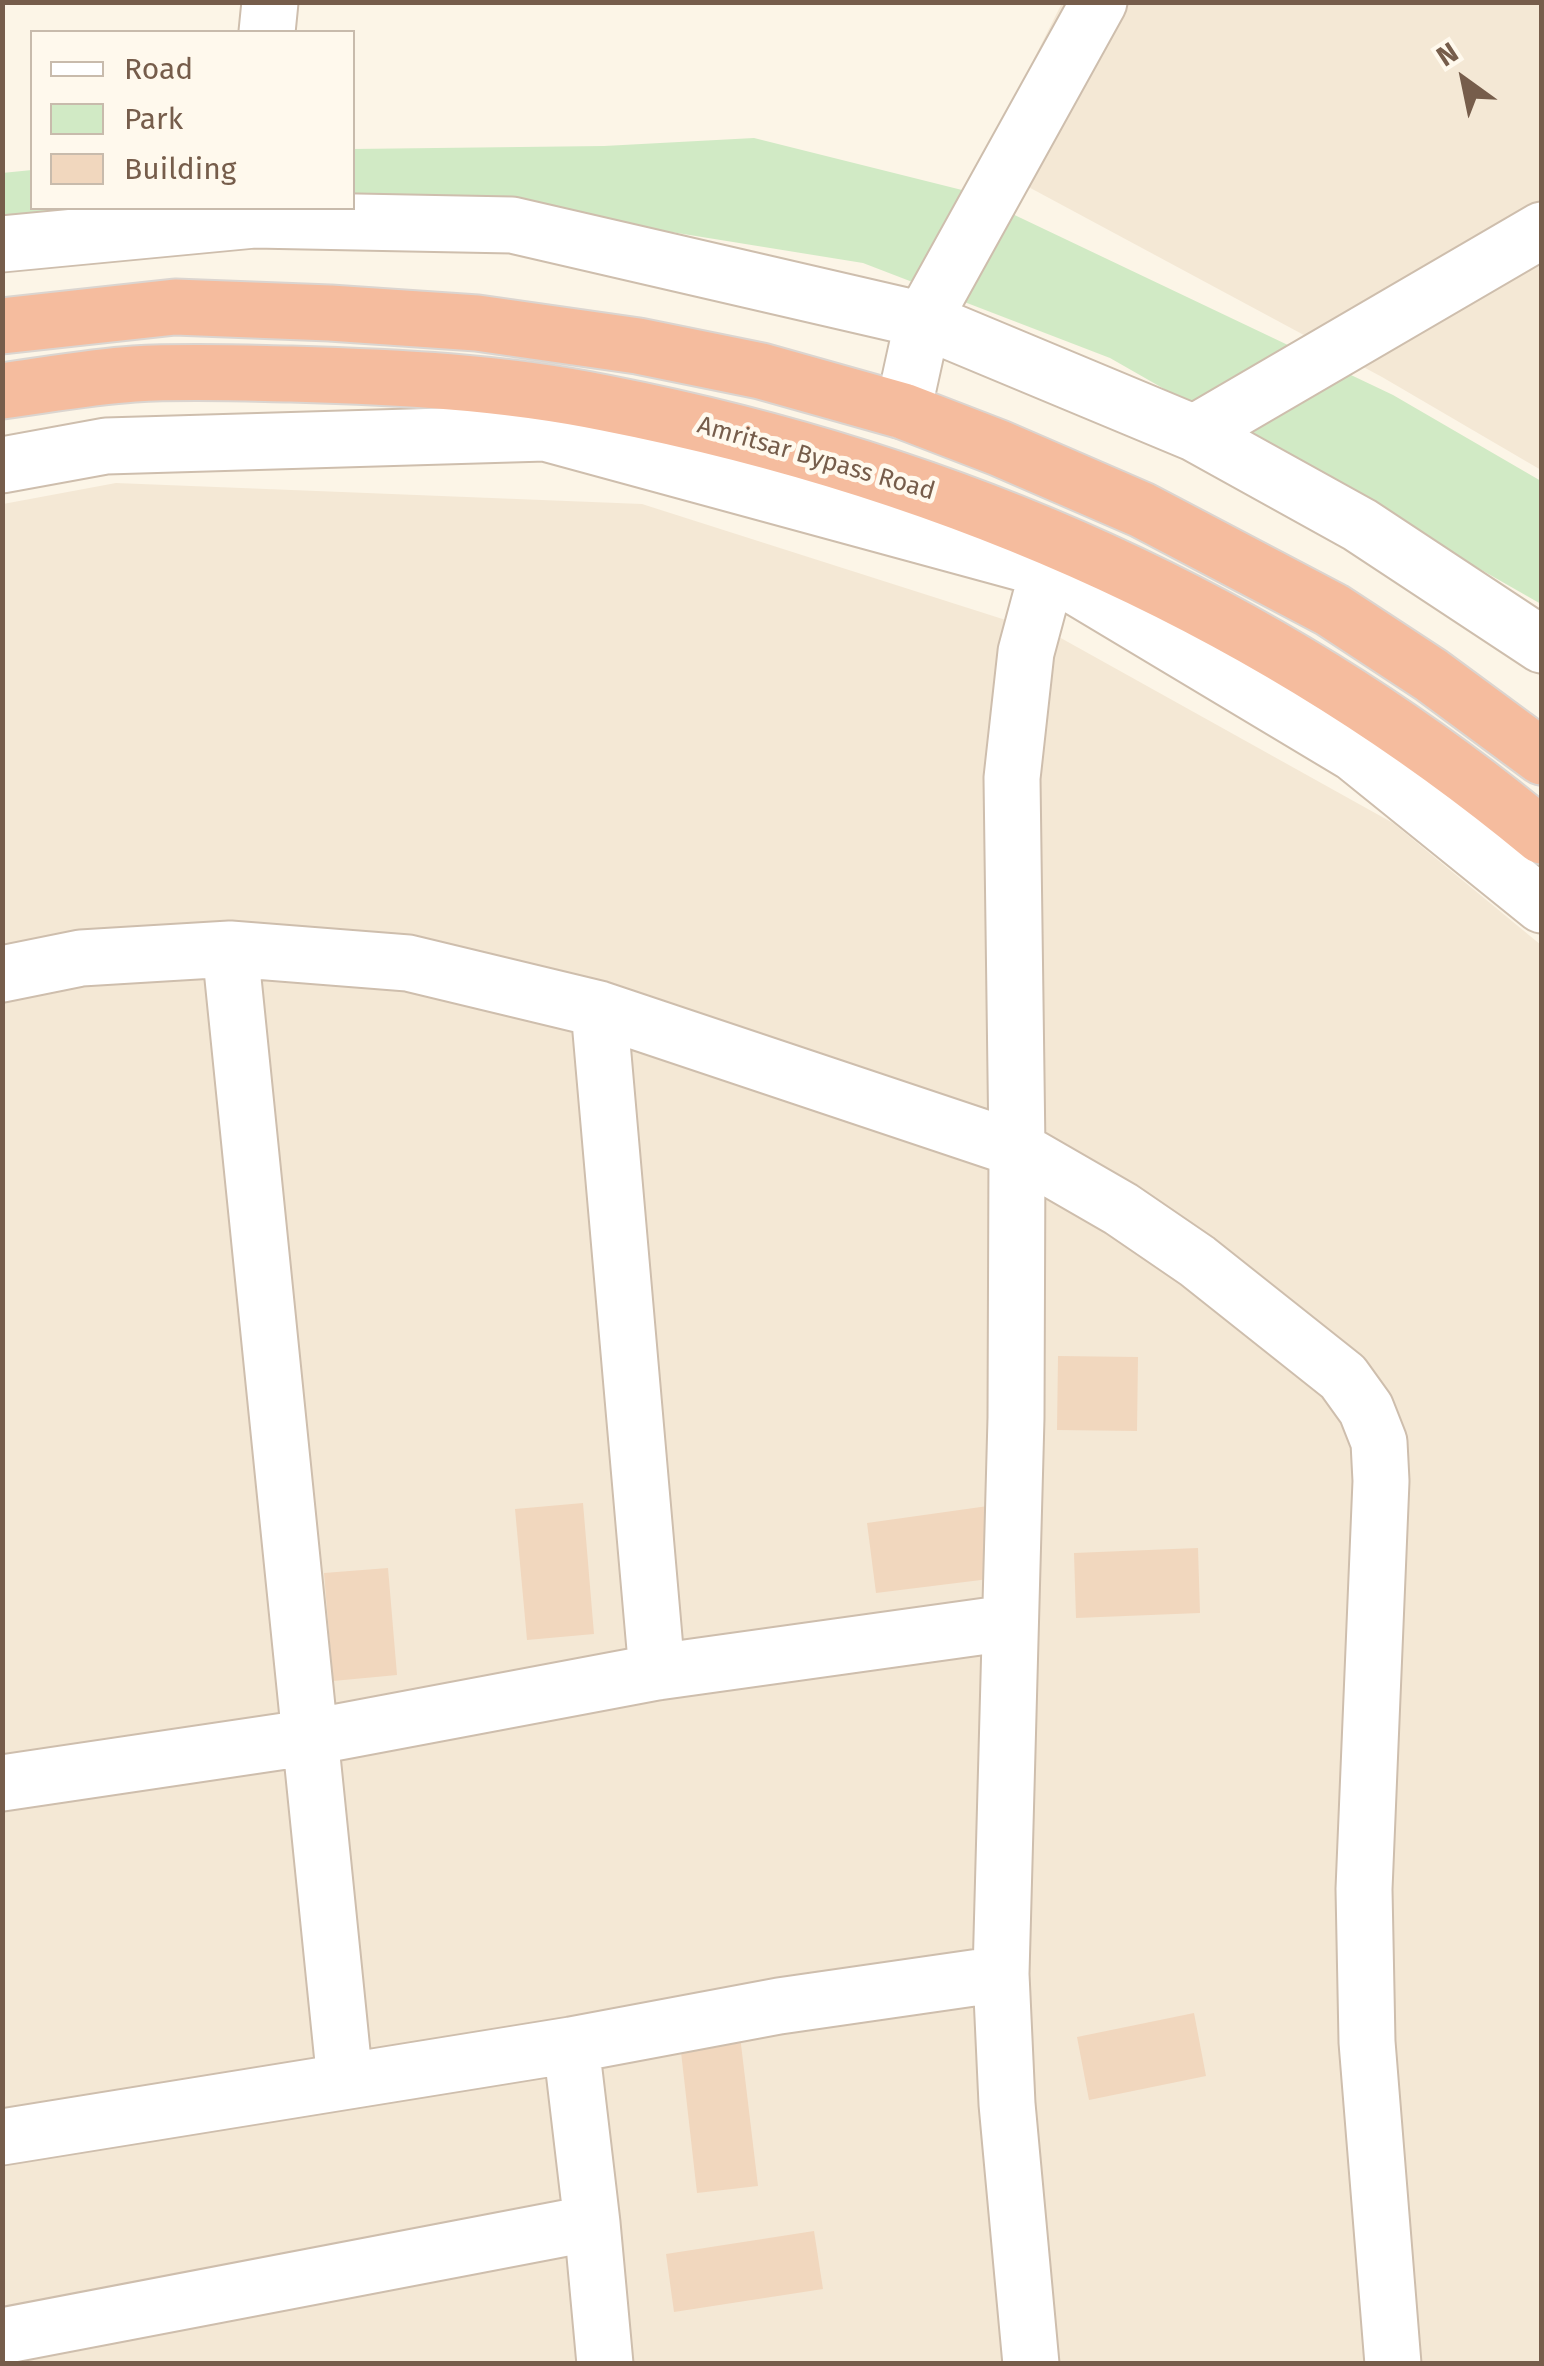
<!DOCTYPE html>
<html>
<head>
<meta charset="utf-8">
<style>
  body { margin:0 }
  #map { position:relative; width:1544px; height:2366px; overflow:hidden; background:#fcf5e7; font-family:"Fira Sans",sans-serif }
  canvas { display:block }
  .frame { position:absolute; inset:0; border:5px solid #765d4b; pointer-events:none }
  .legend { position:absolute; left:30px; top:30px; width:325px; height:180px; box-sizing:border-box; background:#fff9ed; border:2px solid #c8bbac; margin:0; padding:12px 18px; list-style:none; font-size:30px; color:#765d4b }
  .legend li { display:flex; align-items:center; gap:20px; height:50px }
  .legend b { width:50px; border:2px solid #c8bbac }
  .north { position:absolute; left:1414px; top:30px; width:100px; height:100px; -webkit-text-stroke:8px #fff9ed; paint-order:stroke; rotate:327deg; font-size:28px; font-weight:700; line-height:40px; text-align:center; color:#765d4b }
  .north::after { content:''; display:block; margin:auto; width:35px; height:45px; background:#765d4b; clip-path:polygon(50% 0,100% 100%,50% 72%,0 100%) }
</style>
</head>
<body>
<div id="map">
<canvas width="1544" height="2366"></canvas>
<div class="frame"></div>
<ul class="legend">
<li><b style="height:12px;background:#fff"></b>Road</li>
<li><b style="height:28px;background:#d1eac5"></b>Park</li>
<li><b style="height:28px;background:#f1d7be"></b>Building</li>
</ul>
<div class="north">N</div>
</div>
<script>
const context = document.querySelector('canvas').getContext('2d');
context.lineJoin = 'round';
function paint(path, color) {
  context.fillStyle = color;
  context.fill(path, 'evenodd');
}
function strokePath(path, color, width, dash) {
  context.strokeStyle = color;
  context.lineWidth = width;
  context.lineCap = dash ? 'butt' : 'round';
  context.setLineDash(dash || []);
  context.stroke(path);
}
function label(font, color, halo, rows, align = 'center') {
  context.font = font + ' "Fira Sans",sans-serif';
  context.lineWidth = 9;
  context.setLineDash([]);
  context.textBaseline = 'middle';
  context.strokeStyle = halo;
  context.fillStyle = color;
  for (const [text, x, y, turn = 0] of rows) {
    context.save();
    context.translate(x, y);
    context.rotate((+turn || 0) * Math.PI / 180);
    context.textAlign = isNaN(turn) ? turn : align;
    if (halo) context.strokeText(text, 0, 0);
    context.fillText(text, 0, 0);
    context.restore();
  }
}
const residential = new Path2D(`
  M1062 3H1541V470L1382 377 982 162Z
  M116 483 642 504 1059 637 1393 823 1541 945V2363L3 2364V504Z`);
const green = new Path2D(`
  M754 138 962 190 1393 395 1541 481V604L1110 358 863 263 510 206H353L352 149 604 146Z
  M32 170V208H113L3 223 2 173Z`);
const building = new Path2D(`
  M1058 1356 1138 1357 1137 1431 1057 1430Z
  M583 1503 594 1634 527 1640 515 1509Z
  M988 1506 997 1578 876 1593 867 1523Z
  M1198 1548 1200 1613 1076 1618 1074 1553Z
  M388 1568 397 1675 333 1681 324 1573Z
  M1194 2013 1206 2076 1089 2100 1077 2037Z
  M740 2036 758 2186 697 2193 680 2043Z
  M814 2231 823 2289 674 2312 666 2254Z`);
const minor = new Path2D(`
  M267 32 270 2
  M2 244 254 220 512 225 923 320 1194 433 1360 525 1542 645
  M903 411 923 320 1099 2
  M1194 433 1542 230
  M2 465 106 446 545 433 1048 570 1355 754 1542 905
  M230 949 345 2081
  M2 974 81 958 230 949 408 963 599 1009 1017 1149 1121 1209 1197 1261 1343 1377 1366 1409 1379 1442 1381 1481 1364 1889 1367 2042 1393 2364
  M599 1009 657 1672
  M2 1783 312 1737 657 1672 1008 1623
  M571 2045 592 2223 605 2364
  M2 2137 571 2045 779 2006 1001 1974
  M2 2336 592 2223
  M1031 2364 1007 2104 1001 1974 1016 1418 1017 1149 1012 778 1026 652 1048 570`);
const highway = new Path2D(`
  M2 326 175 307 330 313 477 323 638 346 761 371 903 411 999 448 1142 510 1332 610 1431 675 1542 757
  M2 391C46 385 90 377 134 374 186 371 239 373 291 374 396 377 502 382 605 403 952 471 1268 609 1542 836`);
const streetNames = [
  ["Amritsar Bypass Road",816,459,16]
];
paint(residential, '#f4e8d5');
paint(green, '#d1eac5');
paint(building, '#f1d7be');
strokePath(minor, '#cebead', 59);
strokePath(highway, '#dbd5d0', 59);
strokePath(minor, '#fff', 55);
strokePath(highway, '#f5bc9e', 55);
label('25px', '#765d4b', '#fff9ed', streetNames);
</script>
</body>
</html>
